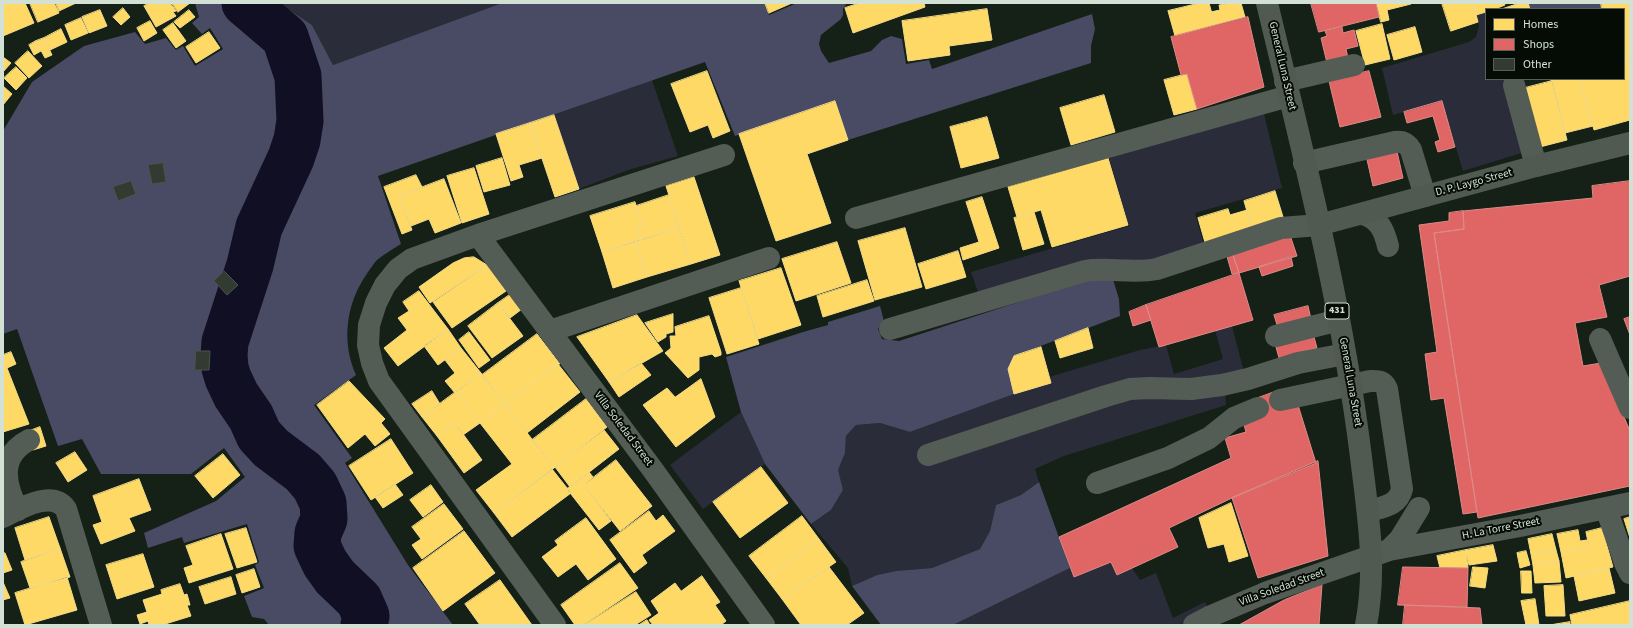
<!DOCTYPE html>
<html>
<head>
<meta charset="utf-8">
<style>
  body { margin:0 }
  #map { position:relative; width:1633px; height:628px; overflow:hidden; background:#152016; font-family:"Source Sans 3",sans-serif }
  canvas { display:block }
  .frame { position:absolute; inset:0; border:4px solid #d3e0d4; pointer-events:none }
  .legend { position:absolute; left:1485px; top:8px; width:140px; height:72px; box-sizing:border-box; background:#040c05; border:1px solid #576158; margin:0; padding:5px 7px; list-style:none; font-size:12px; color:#d3e0d4 }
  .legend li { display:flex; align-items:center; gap:8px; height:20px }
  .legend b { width:20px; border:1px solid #576158 }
</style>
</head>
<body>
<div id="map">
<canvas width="1633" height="628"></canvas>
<div class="frame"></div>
<ul class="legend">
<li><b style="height:11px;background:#ffd966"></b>Homes</li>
<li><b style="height:11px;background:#e06666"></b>Shops</li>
<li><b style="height:11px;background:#313b32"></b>Other</li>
</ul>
</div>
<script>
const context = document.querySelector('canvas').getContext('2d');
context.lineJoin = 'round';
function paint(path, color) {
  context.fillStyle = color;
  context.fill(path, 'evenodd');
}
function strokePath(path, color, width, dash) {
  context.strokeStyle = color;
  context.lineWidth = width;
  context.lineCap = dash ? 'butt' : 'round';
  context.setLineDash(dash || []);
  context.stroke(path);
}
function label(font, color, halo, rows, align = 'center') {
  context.font = font + ' "Source Sans 3",sans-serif';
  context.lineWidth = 4;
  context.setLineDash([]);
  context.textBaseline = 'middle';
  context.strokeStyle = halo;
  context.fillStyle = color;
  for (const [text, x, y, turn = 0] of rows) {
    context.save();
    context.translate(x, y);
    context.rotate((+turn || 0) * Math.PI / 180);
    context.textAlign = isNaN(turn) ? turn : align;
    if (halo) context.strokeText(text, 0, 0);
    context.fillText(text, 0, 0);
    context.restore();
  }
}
const green = new Path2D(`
  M279 3H502L333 65 312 25Z
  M1486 12V79H1507L1525 152 1463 171 1442 101 1393 115 1382 68 1469 42 1476 37 1479 26 1476 15Z
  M652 80 678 156 628 170 579 189 554 115Z
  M1264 114 1282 188 1195 213 1205 249 1149 263 1120 259 1089 262 979 295 971 272 1129 226 1109 157Z
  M1232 326 1244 372 1225 392 1226 405 1064 456 1035 469 1039 482 1021 495 996 505 990 531 980 549 932 568 896 571 877 575 852 586 848 568 811 524 831 510 843 490 837 470 845 453 846 436 856 425 880 423 910 432 1014 394 1051 383 1049 377 1140 350 1166 345 1174 374 1223 359 1215 330Z
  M741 412 765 464 703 509 670 465Z
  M1111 562 1117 575 1132 568 1140 580 1156 573 1173 618 1205 602 1209 610 1179 625H953L1070 568 1074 577Z`);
const forest = new Path2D(`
  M195 3H279L312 25 333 65 502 3H764L769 15 797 3H847L843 9V15L841 19 821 35 819 44 821 51 829 63 871 51 882 40 891 36 902 39 906 64 929 60 932 69 1092 14 1095 29 1091 46V63L848 140 835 101 735 136 705 62 378 176 401 244C393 249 384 254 377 260 374 263 371 268 368 272 346 303 341 341 356 375L314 405 352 458 345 463 408 565 453 625H269L264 619 252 617 244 596 264 588 255 565 259 562 247 524 184 543 182 537 148 548 144 533 216 501 245 477 224 448 191 474H101L82 439 58 446 17 329 3 334V131L32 82 84 46 135 32 145 44 166 38 176 50 183 46 195 66 223 49 210 28 202 34 192 23 199 17Z
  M1528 3H1601L1602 9H1530Z
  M1102 275 1112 276 1119 299 1120 316 1014 356V394L910 432 880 423 856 425 846 436 845 453 838 470 843 490 831 510 811 524 765 464 741 412 726 357 803 332 828 325V322L880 306 884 321 878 329 882 339 899 341Z
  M1039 482 1070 568 953 625H881L852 586 877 575 896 571 932 568 980 549 990 531 996 505 1021 495Z`);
const homes = new Path2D(`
  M3 3H25L34 23 3 36Z
  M30 3H54L59 13 38 22Z
  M56 3H76L59 11Z
  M150 3H170L176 11 173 12 176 16 156 27 144 6Z
  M172 3H190L178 12Z
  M765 3H792L769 13Z
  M860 3H924L925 7 853 33 845 8Z
  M1200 3H1209L1215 25 1175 36 1168 11Z
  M1226 3H1241L1245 17 1215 25 1211 12 1220 10 1219 5 1226 4Z
  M1376 3H1411V4L1387 10 1389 20 1381 22Z
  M1442 3H1473L1478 22 1451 31Z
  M1473 3H1504L1505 5 1495 9H1486V12L1476 15Z
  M1520 3H1528L1530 9H1502Z
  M1601 3H1630V62L1624 64V9H1602Z
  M123 8 130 17 121 25 113 17Z
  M987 9 992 40 949 46 950 55 908 61 902 21Z
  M100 10 107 26 89 33 82 17Z
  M189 10 195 17 180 28 174 22Z
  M81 18 88 33 71 40 65 25Z
  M150 21 157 33 144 41 137 28Z
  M173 23 186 41 176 48 163 30Z
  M1382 24 1390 59 1365 65 1356 31Z
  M1415 27 1422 52 1394 60 1387 35Z
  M61 29 67 42 50 50 44 38Z
  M209 32 220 48 196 63 186 47Z
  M44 38 52 55 45 58 36 41Z
  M36 41 41 51 34 55 29 45Z
  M28 51 42 66 29 78 15 63Z
  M3 57 11 63 3 72Z
  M1630 62V120L1594 130 1580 79H1624V64Z
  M16 67 27 78 16 90 4 78Z
  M707 71 730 131 713 138 708 125 690 132 671 84Z
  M1187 74 1197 109 1174 115 1164 80Z
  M1551 79H1580L1593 126 1565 133Z
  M1552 81 1567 140 1536 148 1521 89Z
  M3 86 12 94 3 105Z
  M1104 95 1115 132 1071 145 1060 108Z
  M835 101 848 140 807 154 831 223 776 241 739 134Z
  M554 115 579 189 555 197 530 123Z
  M987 117 999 158 961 168 950 127Z
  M530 123 542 158 519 165 523 177 511 181 496 134Z
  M502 158 510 185 484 192 476 166Z
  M1108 158 1128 225 1052 247 1041 210 1017 217 1008 187Z
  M474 168 489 214 462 223 447 176Z
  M416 175 422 187 399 196 412 230 402 234 384 187Z
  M694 177 720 255 691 264 666 186Z
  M444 179 461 223 435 233 429 219 411 226 399 196Z
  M1275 191 1284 220 1252 229 1244 201Z
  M669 195 679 228 641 240 637 226 642 225 636 206Z
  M982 197 999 248 963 260 960 248 979 242 966 202Z
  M635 202 642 225 637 226 641 240 602 252 590 216Z
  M1228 209 1230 215 1247 210 1253 232 1206 246 1198 218Z
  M1034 212 1044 244 1023 250 1014 218Z
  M679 228 691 264 647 277 636 241Z
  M905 228 922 287 875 300 858 241Z
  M636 241 647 277 613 288 602 252Z
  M837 242 851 283 796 301 782 259Z
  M958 251 966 277 926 289 918 264Z
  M474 257 487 265 430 303 419 287 453 263 464 258Z
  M487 265 506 291 452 328 433 302Z
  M781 268 801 325 758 339 739 281Z
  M867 280 874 301 823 317 817 296Z
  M741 288 759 344 727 354 709 298Z
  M419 291 448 329 398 366 384 348 407 330 398 318 409 311 403 302Z
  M511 294 522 309 510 318 498 303Z
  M498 303 523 336 492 358 468 326Z
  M673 314V332L666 334V337L658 342 645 323Z
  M637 315 663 351 609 382 577 337Z
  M709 316 721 352V355L715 357 712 354 699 357V370L688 378 665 353 671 348 670 336H676L675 327Z
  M1088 328 1093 348 1060 358 1055 341Z
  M448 329 461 348 438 365 424 346Z
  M469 332 490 360 479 368 459 340Z
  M537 334 560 364H558L505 404 482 375Z
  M1041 347 1051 383 1014 394 1008 369 1014 356Z
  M461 348 481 373 455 393 445 381 455 373 445 360Z
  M11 352 16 364 7 368 29 424 3 432V355Z
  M641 363 651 375 619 397 609 382Z
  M558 364 580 392 527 433 505 404Z
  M481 373 505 404 480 423 457 391Z
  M701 379 715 417 676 447 643 405 667 388 675 397Z
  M349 381 385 419 381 423 390 434 375 446 365 434 348 448 317 405Z
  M432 391 440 404 422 417 412 404Z
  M457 391 480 423 463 435 455 423 437 436 422 417Z
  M586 399 607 427 554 468 532 440Z
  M505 404 554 468 494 513 476 490 512 464 480 423Z
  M455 423 482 460 464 473 437 436Z
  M40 427 46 446 33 450 27 432Z
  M604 430 619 449 570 487 555 467Z
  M391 439 413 473 371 500 349 466Z
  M75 452 87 470 68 482 56 463Z
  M223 454 240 475 213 498 195 476Z
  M616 460 652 506 620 531 584 485Z
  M761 467 788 503 740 538 713 502Z
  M552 469 571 493 512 537 494 513Z
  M589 472 593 477 584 485 611 521 599 530 567 489Z
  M139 479 151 510 129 518 135 531 101 544 93 525 102 522 93 496Z
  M395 484 403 495 383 508 375 497Z
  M431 485 443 502 423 517 410 500Z
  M1231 503 1248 556 1229 562 1224 544 1208 548 1199 518Z
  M444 504 463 529 422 559 412 545 421 539 412 527Z
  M649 511 656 521 663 515 675 531 642 555 647 563 634 573 610 540Z
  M802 516 819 539 766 578 749 556Z
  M49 517 60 548 25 560 15 528Z
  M1630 517V538L1624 519Z
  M586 518 616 559 588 580 576 564 558 577 542 557 558 545 555 541Z
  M246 528 257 562 237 568 225 534Z
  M1602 528 1613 567 1566 578 1561 552 1589 547 1586 532Z
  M1578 530 1580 541 1587 540 1589 547 1561 552 1557 534Z
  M464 531 495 573 443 611 413 568Z
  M221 534 233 569 189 583 184 568 193 565 186 546Z
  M1552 534 1556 550 1531 554 1528 539Z
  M819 539 836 562 782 599 766 578Z
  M1493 545 1497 561 1469 565 1466 550Z
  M60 548 70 577 30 588 21 562Z
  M1466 550 1468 568H1440L1437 556Z
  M1556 550 1559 561 1533 565 1531 554Z
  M1526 551 1530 565 1520 568 1517 553Z
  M5 553 12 570 3 573V554Z
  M143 554 154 587 117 599 106 565Z
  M1559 561 1561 582 1535 583 1533 565Z
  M620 563 638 588 583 625H575L561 605Z
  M829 567 864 613 847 625H801L782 599Z
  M1473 567 1488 568 1485 588 1470 586Z
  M1609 568 1615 593 1579 601 1574 576Z
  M254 569 260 587 242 593 236 575Z
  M1521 571H1531L1532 593H1522Z
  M702 576 720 602 715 605 726 621 721 625H653L649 620 659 613 651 601 675 583 681 591Z
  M67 577 77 610 25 625 15 593Z
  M231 577 236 594 205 604 199 587Z
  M500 580 532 625H480L465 604Z
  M3 582 10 598 3 600Z
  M180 584 184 595 187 594 190 605H187L191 616 162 625H149L148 621 140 624 137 615 147 612 143 600 162 594 161 590Z
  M1563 585 1565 616H1546L1544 586Z
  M636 592 651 615 635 625H584Z
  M1535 599 1539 625H1526L1521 601Z
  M1630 601V625H1572L1570 615Z
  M647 620 650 625H639Z
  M1570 622V625H1550Z`);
const shops = new Path2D(`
  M1311 3H1376L1379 17 1319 32Z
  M1248 17 1264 87 1197 109 1187 74 1181 75 1171 37Z
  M1342 27 1343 33 1354 30 1358 46 1346 49 1348 58 1327 63 1321 38 1327 36 1325 31Z
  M1369 71 1381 117 1340 127 1329 81Z
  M1442 101 1455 147 1438 152 1435 142 1440 140 1433 116 1407 123 1404 112Z
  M1393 134 1403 178 1373 186 1363 142Z
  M1630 181V276L1599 285 1607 317 1575 323 1583 366 1601 363 1630 431V486L1478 518 1434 233 1464 229 1463 211 1593 198 1592 186Z
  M1463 211 1464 229 1434 233 1477 512 1463 514 1444 398 1431 400 1425 354 1437 352 1419 225 1449 221V213Z
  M1290 235 1297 256 1239 273 1232 252Z
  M1232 252 1239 273 1232 274 1226 253Z
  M1291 257 1293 266 1262 276 1259 267Z
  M1239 273 1253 320 1159 347 1146 305Z
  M1146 305 1151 320 1133 326 1129 312Z
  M1308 306 1311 319 1278 328 1274 315Z
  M1630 317V335L1624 319Z
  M1314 337 1317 348 1279 358 1276 347Z
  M1277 391 1298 405 1316 463 1232 498 1169 528 1178 547 1117 575 1111 562 1074 577 1059 537 1231 458 1225 438 1246 432 1243 421 1255 399Z
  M1318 461 1328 556 1258 578 1232 498Z
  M1403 567 1468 568 1467 607 1398 605Z
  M1322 585 1319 625H1239L1284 600Z
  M1405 605 1480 608 1482 625H1403Z`);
const river = new Path2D(`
  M245 3 285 37 298 76 300 121 297 140 291 158 259 227 250 265 225 342 224 355 225 368 228 378 236 395 251 417 259 435 271 448 303 472 315 486 323 503 324 519 318 533 317 546 325 563 335 577 359 600 366 616 364 625`);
const building = new Path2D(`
  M163 163 166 182 152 184 148 165Z
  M131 181 136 194 118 201 113 187Z
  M224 271 238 285 227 295 214 281Z
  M196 351H210L209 370H195Z`);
const minor = new Path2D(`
  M1285 81 1354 65
  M1514 85 1536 166
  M1304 163 1395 142C1402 141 1407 143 1411 150L1425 196
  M1362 214C1379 218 1384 230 1388 246
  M856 218 1289 96
  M478 235 653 470 764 625
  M890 329 1085 271C1109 267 1133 274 1157 269L1281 228 1319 225
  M550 331 769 258
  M1276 336 1339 320
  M1600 339 1630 408
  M1280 400 1370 381C1378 381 1383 380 1387 389L1402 489C1398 506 1383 507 1368 511
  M928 455 1106 396 1130 389 1149 388 1191 389 1222 385 1248 379 1298 363 1345 354
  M1097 483 1168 458 1209 438 1234 418 1258 408
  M1606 508 1625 563 1630 573
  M18 510C3 482 0 455 29 440
  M3 517C19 509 52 489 66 509L101 625
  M1389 550 1400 539 1419 508
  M555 625 379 381 372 363 368 345 369 325 376 303 385 285 398 269 412 259 478 235 724 155
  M1194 625 1211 616 1265 593 1389 550 1520 526 1630 503`);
const major = new Path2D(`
  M1267 3C1303 153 1342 304 1361 457 1368 516 1377 566 1366 625
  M1319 225 1536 166 1630 143`);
const shields = [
  [1337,311,24]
];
const shieldNames = [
  ["431",1337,311]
];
const streetNames = [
  ["General Luna Street",1282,66,77],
  ["D. P. Laygo Street",1474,183,-15],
  ["General Luna Street",1350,382,80],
  ["Villa Soledad Street",623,429,53],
  ["H. La Torre Street",1501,529,-11],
  ["Villa Soledad Street",1282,588,-20]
];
paint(green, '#2b2c3a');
paint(forest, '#494a63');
paint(homes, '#ffd966');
strokePath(homes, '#f2db87', 1);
paint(shops, '#e06666');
strokePath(shops, '#dc8b87', 1);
strokePath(river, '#100f24', 47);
paint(building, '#313b32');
strokePath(building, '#4b544b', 1);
strokePath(minor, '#545d55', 22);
strokePath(major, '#505a50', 22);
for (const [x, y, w] of shields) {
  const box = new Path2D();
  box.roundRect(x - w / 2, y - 8, w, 16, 3);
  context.fillStyle = '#040c05';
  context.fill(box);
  strokePath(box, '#d3e0d4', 1);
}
label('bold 10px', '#d3e0d4', null, shieldNames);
label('11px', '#d3e0d4', '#040c05', streetNames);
</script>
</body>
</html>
